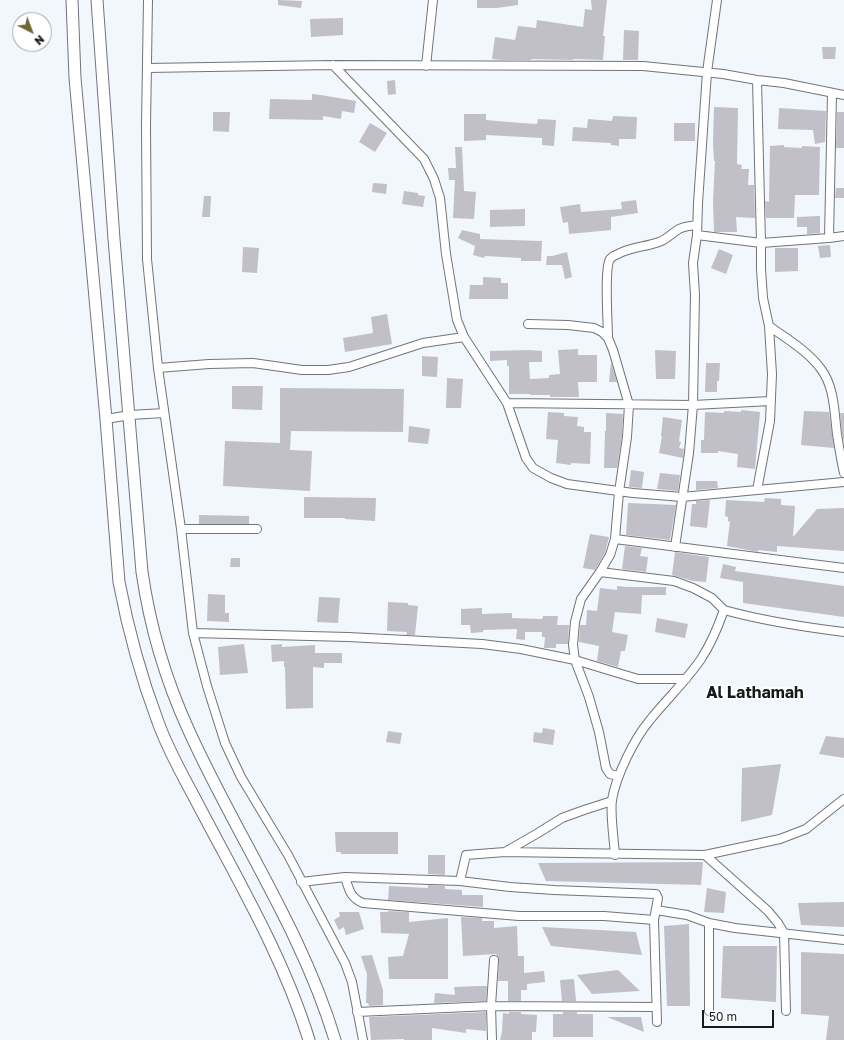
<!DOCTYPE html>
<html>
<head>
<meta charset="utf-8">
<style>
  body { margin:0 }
  #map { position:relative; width:844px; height:1040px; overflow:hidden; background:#f2f6fd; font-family:"Golos Text",sans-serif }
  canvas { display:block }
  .north { position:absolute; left:12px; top:12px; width:40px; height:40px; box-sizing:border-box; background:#fff; border:1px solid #a3a3a4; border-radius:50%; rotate:138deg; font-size:11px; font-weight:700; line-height:16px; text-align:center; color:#18191c }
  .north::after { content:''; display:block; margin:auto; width:14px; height:18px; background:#6f6733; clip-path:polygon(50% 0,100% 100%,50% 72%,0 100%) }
  .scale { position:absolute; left:702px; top:1010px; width:72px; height:18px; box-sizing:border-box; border:2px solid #18191c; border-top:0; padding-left:5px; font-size:12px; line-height:14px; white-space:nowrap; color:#18191c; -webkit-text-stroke:3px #fff; paint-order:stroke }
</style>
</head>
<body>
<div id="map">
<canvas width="844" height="1040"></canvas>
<div class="north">N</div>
<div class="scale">50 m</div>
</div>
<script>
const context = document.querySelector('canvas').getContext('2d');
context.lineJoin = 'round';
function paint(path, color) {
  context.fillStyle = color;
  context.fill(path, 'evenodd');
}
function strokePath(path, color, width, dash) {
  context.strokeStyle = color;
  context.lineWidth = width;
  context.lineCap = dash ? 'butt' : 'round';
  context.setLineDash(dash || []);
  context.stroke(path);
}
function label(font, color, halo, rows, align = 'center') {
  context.font = font + ' "Golos Text",sans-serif';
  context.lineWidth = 4;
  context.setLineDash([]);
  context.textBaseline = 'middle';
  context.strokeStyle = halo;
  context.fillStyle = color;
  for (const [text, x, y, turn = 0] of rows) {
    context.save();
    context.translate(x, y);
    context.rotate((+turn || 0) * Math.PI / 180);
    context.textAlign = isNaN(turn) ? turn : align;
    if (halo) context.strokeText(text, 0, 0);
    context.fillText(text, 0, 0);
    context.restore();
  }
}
const building = new Path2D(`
  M278 0 302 1 301 8 278 5Z
  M477 0H518V5L497 8H477Z
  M591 0H607L603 36H605L603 60 573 59V60L531 59V60H502L492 59 495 37 515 40 518 26 536 28 537 20 583 27 585 9 592 10Z
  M343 18V35L311 37 310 19Z
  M624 30 639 31 638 60H623Z
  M822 47H836L835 59H823Z
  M395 80 396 94 388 95 387 81Z
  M312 94 321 95 356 101 354 113 342 111 341 119 323 116V120L269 119 270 99 312 100Z
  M714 107 738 108 737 164 742 165 741 169H749L748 185H754L755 218 736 217 737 232H714L713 201 715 161H714L713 144Z
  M779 108 826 111 825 142 815 144 813 130 778 129Z
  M213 112H230L229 132 213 131Z
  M837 112H844V148H836Z
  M464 114H486V120L521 123 537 124 538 119 556 120 554 146 542 145V138L486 135V140L464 141Z
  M613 116 637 117 636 139H619V146L611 145V143L572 141 573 127 587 128 588 119 612 121Z
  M370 123 387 133 375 152 359 142Z
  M674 123H695V141H674Z
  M784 145V147L802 148V146L820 147 819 195H795L794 218H766L765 201 769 202 770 146Z
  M455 147H462L464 191 476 192 474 219 453 218 455 180H449L448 168H456Z
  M373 183 387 184 386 194 372 192Z
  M836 188H844V198H835Z
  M404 191 418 193V195L425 196 423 207 402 204Z
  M204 196H211L210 217H202Z
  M636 200 638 213 611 217V230L569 234 568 222 563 223 560 207 580 204 581 212 622 209 621 202Z
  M525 209V226L490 227V210Z
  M820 216V233L807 234V227H797V217Z
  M462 230 480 234V239L542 241 541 261H521V258L485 256 484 258 473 255 475 246 458 238Z
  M830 245 831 257 820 258 818 246Z
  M243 247 259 248 257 273 242 272Z
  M775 248H798V271L775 272Z
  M719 249 733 255 726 274 711 268Z
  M567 252 572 277 565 279 562 265H546L547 256H552Z
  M483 277 501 278V283H508V299H469L470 285H483Z
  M387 314 392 344 345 352 343 338 373 333 371 317Z
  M578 349V355H597V382H578L579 397H550V395H530V394H509V366H507V360L490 361V351L529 350 542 351V362H529L530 379 549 378V375L560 374 558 350Z
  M655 350 676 351 675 379H656Z
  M422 356 438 357 437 377 422 376Z
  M611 362 617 382H609Z
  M706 363H720L719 381H717V392H705Z
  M447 378 463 379 461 408H446Z
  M232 386H263L262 410 232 409Z
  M280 388 404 389 403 432 291 431 290 450 312 451 310 491 223 486 225 441 280 443Z
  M741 410 760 412 755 469 737 467 738 454 718 451V453H701V440H704L705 412 724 413V411L741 412Z
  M804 411 829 412 834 448 801 445Z
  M548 412 564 413V416L578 417 577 426 584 427V432H591L590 464 571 463V465L556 463 558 440 546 439Z
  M606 413 623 414 622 436 617 468H604L605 431H606Z
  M840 413H844V443L842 433Z
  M663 417 682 420 679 441 681 442 679 448 684 449 683 458 659 453 662 436H661Z
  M409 426 430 429 428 444 408 442Z
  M631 470 644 472 642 488 629 487Z
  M660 473 680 475 678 491 657 489Z
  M696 481H717L718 488 696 490Z
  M304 497 376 498 375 521 345 519V518H304Z
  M765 498 781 499V505L795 506 793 537 817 509 844 508V551L777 546V552L758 550V552L727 546 730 521 728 522V517L725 516 726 500 764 502Z
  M710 500 707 528 690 526 692 504H696V501Z
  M628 503 676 505 670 540 626 535Z
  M199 515 249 516V524H199Z
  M590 534 609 537 605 553 595 570 583 568Z
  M625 546 642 548 640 556 648 557 646 572 622 569Z
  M675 552 709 557 706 582 693 581 672 575Z
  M231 558H240V567H230Z
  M723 564 736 567 735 571 844 586V617L743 603V582L720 578Z
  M617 586 627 587H666V595H642L641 614 615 612 612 632 628 635 625 651H621L618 667 597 661 599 646 579 642 580 625H586L587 610 597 611 600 588 617 590Z
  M208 594 225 595V613H229V622L207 621Z
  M319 597 340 598 338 623 317 622Z
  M388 602 408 603V605L418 606 415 635H406L407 632 387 631Z
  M482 608V614L512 613V618L542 619 543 616H558L557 625H569L568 644H556V648H544L545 637H542V632H525V640L516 639 517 629 483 630V632L471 633 470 625H461V609Z
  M657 618 688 624 685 638 655 632Z
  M244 644 248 673 220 675 218 647Z
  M282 644V647L315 645V653H342V663H324V668L313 667V708L286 709 285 667H284V661L272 662 271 645Z
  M543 728 555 730 553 745 533 742 534 732 542 733Z
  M388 731 402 733 400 744 386 742Z
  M826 736 844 738V758L819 754Z
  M781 764 772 815 741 822 742 768Z
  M335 832H398V854H341V852H336Z
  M428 855H445V875L428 874Z
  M703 862 701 885 546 881 538 863Z
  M428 885 445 886V889L462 890V895H483V907L388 900 389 886 428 888Z
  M707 888 726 892 724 913 704 912Z
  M844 902V927L801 925 798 903Z
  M388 911 409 912V922L448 918V979H389L388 957 403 956 409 934 381 933 380 912H388Z
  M339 912H359L364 929 346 935 344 927 339 930 334 920 340 916Z
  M461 917 482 918V921H494V928L517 926 518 956H524V973L544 971 545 982 527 984V990H521V1001H508V981H498L499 960 496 954 463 956Z
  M689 924 690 1006H667L664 926Z
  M542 927 636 932 642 955 551 946Z
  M723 946H777L776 1002 721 998Z
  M801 952 844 954V1040H826L829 1016 801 1014Z
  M372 955 383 990V1005L369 1006 368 1003H366L367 974 361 956Z
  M618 970 640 991 592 994 577 975Z
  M574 979 576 1001H562L560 980Z
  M478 986H487L486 1001 434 1003 435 993 455 995 454 987Z
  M486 1012V1031L466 1029V1033L432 1028V1040H404V1039L371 1040 369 1017Z
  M509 1012H521V1014L537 1015 536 1032H532V1040H500L502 1032 503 1013 509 1014Z
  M563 1012H577V1014H593V1037H553V1014H563Z
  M607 1017H641L644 1032Z`);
const street = new Path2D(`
  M148 0 146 125 147 259 158 368 181 529 193 633 207 686 225 743 241 777 288 855 345 963 352 982 363 1040
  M333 65 424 159 434 179 440 198 446 254 457 320 464 337 507 403 526 458 533 468 551 478 567 484 633 493 682 497 757 490 770 421 772 374 769 326 763 298 761 269V243L697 235
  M426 66 433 0
  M147 68 333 65 643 66 723 74 757 80 784 83 844 95
  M757 80 761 243 829 238 844 236
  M829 238 832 93
  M528 324 568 325 594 328 602 332 608 338 613 350 629 405 627 437 619 492 615 539 610 555 600 572 581 599 575 622 573 645 575 660 589 697 599 732 606 768 610 774 618 776
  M769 326C787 339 808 351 821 369 835 388 834 412 837 434 839 447 841 460 844 473
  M608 338C608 324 604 269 610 259 612 257 615 255 618 254 631 247 645 247 659 242 666 240 672 233 679 229 685 226 691 226 697 225
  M158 368 209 364 253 363 302 370H328L349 367 423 343 464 337
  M507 403 693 405 771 401
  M106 419 130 415 164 413
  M757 490 844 482
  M181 529H257
  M615 539 844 568
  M675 547 689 453 693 405 695 295 693 263 697 235 698 203 707 72 717 0
  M600 572 674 581 693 588 712 598 724 610
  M193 633 348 637 482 644 521 649 575 660 638 679H686
  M505 852 705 855 780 839 806 829 844 799
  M615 855C614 840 610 814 612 800 616 776 634 739 650 720 666 700 686 681 701 659 711 644 718 627 724 610 764 621 803 627 844 632
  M705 855 768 911 778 923 784 933 786 1011
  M345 877C349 889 350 898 363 903L519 916H604L654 920
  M460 881 510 887 554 890 656 894 658 898 654 920 657 1022
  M301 882 345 877 460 881 466 855 505 852 538 833 562 818 584 810 612 801
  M656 910 687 915 709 923 735 928 844 940
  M709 1011V923
  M357 1012 491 1006 656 1007
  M492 1040 491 1006 494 960`);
const secondary = new Path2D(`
  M72 0 75 78 106 419 119 582C128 629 141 677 158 722 169 753 186 781 201 810 240 884 284 959 309 1040
  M97 0 114 239 142 572C150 627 166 681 189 731 236 835 302 930 335 1040`);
const districtNames = [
  ["Al Lathamah",755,693]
];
paint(building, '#c1c0c8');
strokePath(street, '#71747a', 10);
strokePath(secondary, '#71747a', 13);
strokePath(street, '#fff', 8);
strokePath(secondary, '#fff', 11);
label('bold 16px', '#18191c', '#fff', districtNames);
</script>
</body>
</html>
